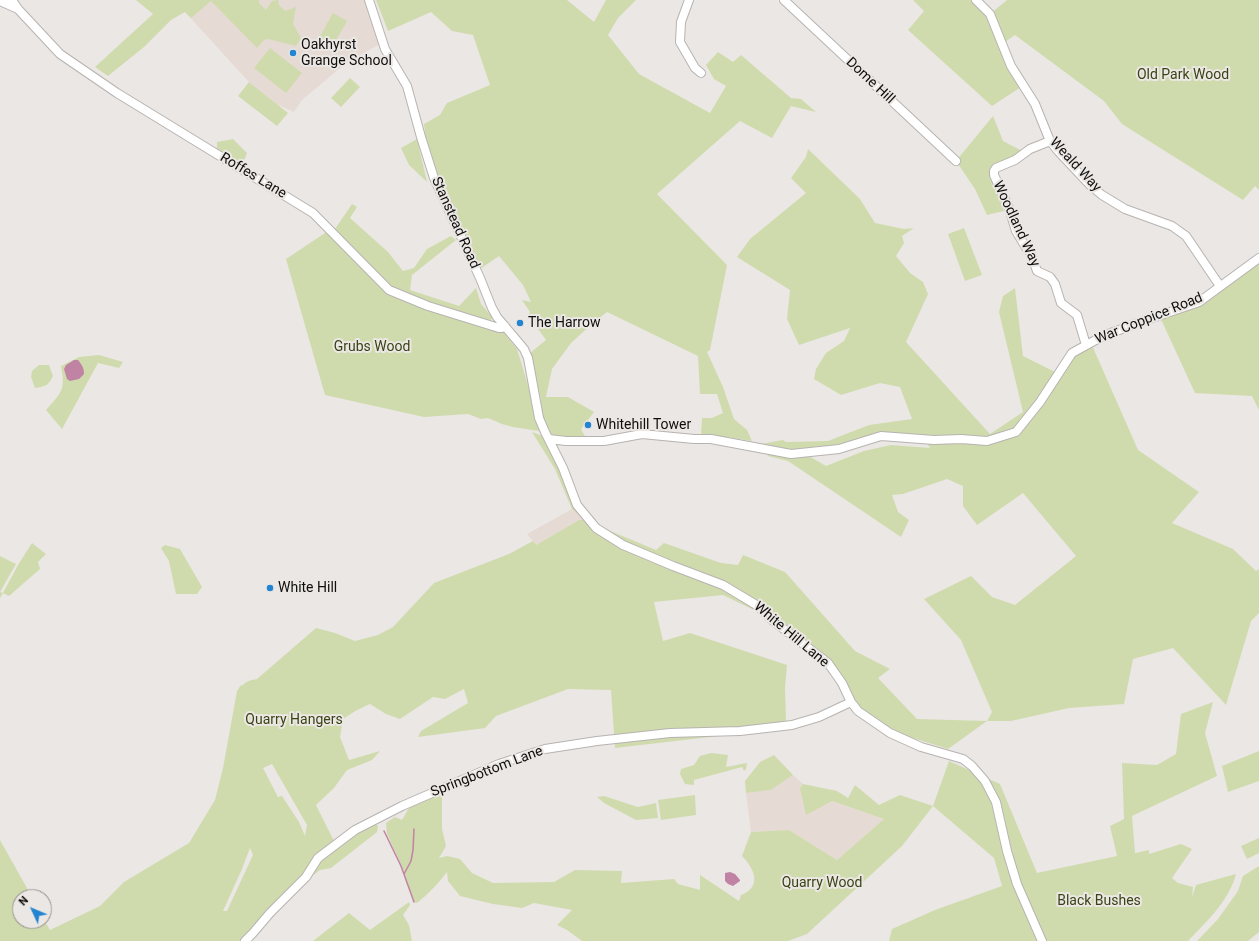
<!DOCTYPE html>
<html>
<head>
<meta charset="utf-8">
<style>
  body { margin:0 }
  #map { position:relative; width:1259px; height:941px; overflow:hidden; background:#ebe7e4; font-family:Roboto,sans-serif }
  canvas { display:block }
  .north { position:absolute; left:12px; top:889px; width:40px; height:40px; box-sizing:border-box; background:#ebe7e4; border:1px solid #93908e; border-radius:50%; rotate:314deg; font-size:11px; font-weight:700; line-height:16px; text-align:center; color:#0f0e0d }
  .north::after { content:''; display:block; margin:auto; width:14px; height:18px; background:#2384d0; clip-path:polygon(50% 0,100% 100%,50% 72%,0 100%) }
</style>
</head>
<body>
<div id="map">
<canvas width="1259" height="941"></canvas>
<div class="north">N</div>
</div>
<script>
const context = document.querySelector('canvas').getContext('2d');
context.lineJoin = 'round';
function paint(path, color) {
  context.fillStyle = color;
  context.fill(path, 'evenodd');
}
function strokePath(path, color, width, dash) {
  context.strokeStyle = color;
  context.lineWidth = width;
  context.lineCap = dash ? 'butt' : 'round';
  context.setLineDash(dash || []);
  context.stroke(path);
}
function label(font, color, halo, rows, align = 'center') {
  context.font = font + ' Roboto,sans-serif';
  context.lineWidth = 4;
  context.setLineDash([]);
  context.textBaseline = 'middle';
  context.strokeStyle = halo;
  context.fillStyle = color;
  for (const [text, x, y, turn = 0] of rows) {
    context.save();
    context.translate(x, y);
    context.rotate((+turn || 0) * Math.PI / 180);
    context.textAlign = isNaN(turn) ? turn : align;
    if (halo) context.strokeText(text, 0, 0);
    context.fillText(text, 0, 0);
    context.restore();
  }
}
const built = new Path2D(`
  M180 0H366L379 43 378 45 350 61 339 69 302 100 294 112 276 104 249 82 185 12Z
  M572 509 584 520H579L536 545 527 534Z
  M793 775 803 784 800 788 832 801 884 819 837 860 789 830 751 832 746 793 771 790Z`);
const green = new Path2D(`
  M136 0H259V3L266 10 272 1 278 0 279 5 285 11 296 7 293 24 301 38 296 46 268 39 264 40 257 48 211 1 191 18 185 12 171 20 144 47 108 76 95 67 153 14Z
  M376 0H567L594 22 606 0H636L618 18 608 35 639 74 710 113 726 86 714 79 706 65 718 52 733 62 741 55 791 98 801 99 816 112 791 106 772 138 740 121 657 194 727 265 710 350 707 352 723 387 734 419 747 430 752 441 727 437 701 436 702 418H712L723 413 717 394H700L698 356 607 312 594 322 571 343 552 369 546 397H568L594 412 581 429 586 438H557L552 436 541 413V400L530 353 546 340 528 315 530 312 522 300 531 302 523 285 499 256 480 269 439 185 426 141 424 124 440 115 447 103 490 85 473 35 452 31 431 12 388 31Z
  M913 0H972L988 16 1021 87 992 106 908 30 924 11Z
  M1007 0H1259V190L1255 186 1243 200 1122 124 1104 101 1015 35 1002 44 990 14Z
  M333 13 347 21 332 47 318 40Z
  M270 48 302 73 286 93 254 68Z
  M350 78 360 87 341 107 331 98Z
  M249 82 288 113 277 126 238 96Z
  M993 116 1003 141 1022 151 1014 158 994 166 989 171 1004 211 987 215 975 189 956 161Z
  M233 139 247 153 243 163 217 150V142Z
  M417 139 427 182 409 165 401 148Z
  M808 149 860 199 875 223 904 229 914 228 902 236 904 243 896 256 910 273 923 282 928 294 906 342 990 434 1023 412 999 312 1003 296 1015 288 1023 356 1057 373 1072 353 1091 343 1138 450 1199 492 1172 523 1233 549 1256 571 1259 569V613L1251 621 1226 705 1173 648 1133 659 1124 704 1069 708 1011 721H987L948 749 897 733 861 709 831 671 819 660 758 612 723 595 654 602 663 641 690 633 787 665 785 688 786 721 796 727 615 748 611 690 568 689 496 716 485 728 418 737 421 731 468 703 464 689 445 699 433 697 400 719 386 714 370 704 357 710 343 719 340 737 349 760 380 751 372 760 347 770 334 788 316 805 334 841 370 819 378 826 377 832 331 868 320 870 308 879 247 941H0V840L32 897H20V921H44V920L50 930 100 906 124 882 189 843 215 800 223 768 237 691 241 685 242 686C246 681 251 680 257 679L316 628 335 633 355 641 378 635 393 627 434 583 509 554 533 541 536 545 579 520H584L572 509 555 469 532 432 542 436 548 445 584 520 656 550 664 543 721 563 738 565 743 555 785 572 855 651 890 669 878 678 917 719 987 721 992 712 961 640 924 599 971 576 992 597 1015 605 1076 556 1023 493 977 525 963 506V486L947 479 903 494 892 495 898 512 909 520 901 537 788 461 768 456 761 444 783 440 786 442 828 441 869 425 912 419 900 387 880 383 841 395 814 379 816 369 826 353 844 341 850 328 799 345 787 319 790 290 737 257 750 239 806 193 791 178 806 157ZM880 432 922 435 930 448 891 445 864 451 826 466 800 451 837 445ZM272 764 307 825 305 836 299 822 282 796 278 797 263 768ZM250 848 253 855 227 911H223L242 869Z
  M352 204 357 207 350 218 388 252 403 271 414 268 427 249 451 236 456 240 412 275 410 290 459 306 476 288 481 304 493 318 489 321 428 303 392 289 335 229Z
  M964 228 982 275 965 281 948 234Z
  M328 231 387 292 457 318 503 332 517 349 540 425 539 431 513 427 502 424 488 418 481 419 468 414 424 417 325 395 286 259Z
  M1259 260V410L1252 396 1195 393 1159 315 1199 302Z
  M99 355 123 362 119 368 98 363 62 429 46 410C61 393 66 390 61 366L79 357Z
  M39 365H49L53 376C48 386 46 386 35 388L31 377 32 371Z
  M32 543 46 554 38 562 40 569 9 596 3 593 0 598V556L16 564 0 592 3 593 18 565Z
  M165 545 180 549 202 587 197 594H176L169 561 161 548Z
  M1213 702 1205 733 1217 776 1132 816 1135 853 1149 850V854L1181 844 1192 849 1172 878 1178 883 1193 887 1192 897 1196 885 1236 874C1229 901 1207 921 1188 941H1047L1036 923 1038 941H889L892 929 935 910 1002 886 994 858 933 806 902 846 807 934 788 941H582L567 930 557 925 572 910 534 903 522 908 493 904 460 896 448 881 447 872C438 884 429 893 417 903L414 902 400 863 387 834 386 823 395 817 402 820 409 808 442 793V829L446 846 439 858 447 856 460 859 472 873 493 883 554 882 575 870 622 871 621 883 674 879 678 884 700 890V875L739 901 741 895C762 887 755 869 742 856L751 832 789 830 837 860 884 819 832 801 806 815 800 788 803 784 837 791 848 798 855 785 879 805 900 795 933 806 949 761 1000 784 1037 873 1117 856 1110 826 1124 819 1122 763 1157 765 1176 754 1181 714Z
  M1259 751V781L1228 792 1222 766Z
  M711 753 728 755 726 767 747 763 746 769 744 771 742 767 694 780V785L685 784 680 774 681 769 694 765 700 756Z
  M774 755 793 775 771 790 746 793 745 781 760 762Z
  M695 795 696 815 661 820 658 800Z
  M604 796 638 807 656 803 658 818 636 820 604 803 597 797Z
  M1259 838V853L1247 859 1241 846Z
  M1259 866V932L1248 941H1197L1218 919 1238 891 1243 876Z
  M409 902 410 905 403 915 409 925 412 941H313L349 913 370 930Z`);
const water = new Path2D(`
  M74 360H78C82 365 84 368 84 374L79 379 70 381 67 379 64 369 66 365Z
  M730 872 735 874 740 880V881L733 886 728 884 725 881V873Z`);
const stream = new Path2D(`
  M384 831 401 866 414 902
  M404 874 411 861 413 850 414 829`);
const minor = new Path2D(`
  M12 0 18 9 60 54 117 93 313 213 389 290 428 306 499 328H502L505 326
  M369 0 385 49 407 86 421 137 434 178 480 278 492 308 497 317 524 349 528 358 539 418 545 432 563 468 577 505 596 528 623 545 673 566 723 585 758 606 772 620 828 663 842 683 851 702 858 711 890 733 921 747 963 759 972 766 985 781 996 802 1007 851 1017 884 1042 941
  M689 0 681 22 680 42 695 68 701 73
  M784 0 956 161
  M976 0 990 14 1011 66 1035 104 1050 141 1058 151 1091 186 1102 195 1125 209 1172 226 1186 236 1220 286
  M0 1 18 9
  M1050 141 1030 149 1015 160 996 168 994 171V175L1009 208 1016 231 1025 246 1031 254 1037 271 1050 277 1055 284 1061 303 1077 315 1086 345
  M549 439 566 441H604L642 434 694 439H711L791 454 839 449 881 436 934 440 961 439 987 441 1016 432 1040 402 1072 353 1103 336 1135 324 1199 302 1259 258
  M245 941 253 933 270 913 306 877 318 858 355 830 402 806 499 764 545 749 597 741 670 733 740 731 792 725 819 717 851 702`);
const markers = [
  [293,53,4,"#2384d0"],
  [520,323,4,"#2384d0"],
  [588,425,4,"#2384d0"],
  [270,588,4,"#2384d0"]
];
const poiNames = [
  ["Oakhyrst",301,45],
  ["Grange School",301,61],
  ["The Harrow",528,323],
  ["Whitehill Tower",596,425],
  ["White Hill",278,588]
];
const parkNames = [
  ["Old Park Wood",1183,75],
  ["Grubs Wood",372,347],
  ["Quarry Hangers",294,720],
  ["Quarry Wood",822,883],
  ["Black Bushes",1099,901]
];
const streetNames = [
  ["Dome Hill",870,81,43],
  ["Weald Way",1075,165,47],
  ["Roffes Lane",253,176,31],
  ["Stanstead Road",455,223,66],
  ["Woodland Way",1016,224,65],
  ["War Coppice Road",1149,319,-22],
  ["White Hill Lane",791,635,40],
  ["Springbottom Lane",487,772,-21]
];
paint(built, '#e6dad4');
paint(green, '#d0dbad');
paint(water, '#c183a4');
strokePath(stream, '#c183a4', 1.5);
strokePath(minor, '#b7b3b1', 10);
strokePath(minor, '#fff', 8);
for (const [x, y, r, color] of markers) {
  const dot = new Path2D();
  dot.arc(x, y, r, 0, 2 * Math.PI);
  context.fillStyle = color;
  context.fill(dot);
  strokePath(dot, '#ebe7e4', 1.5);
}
label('14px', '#0f0e0d', '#ebe7e4', poiNames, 'left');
label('14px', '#3a4212', '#ebe7e4', parkNames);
label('14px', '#0f0e0d', '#ebe7e4', streetNames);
</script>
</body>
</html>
